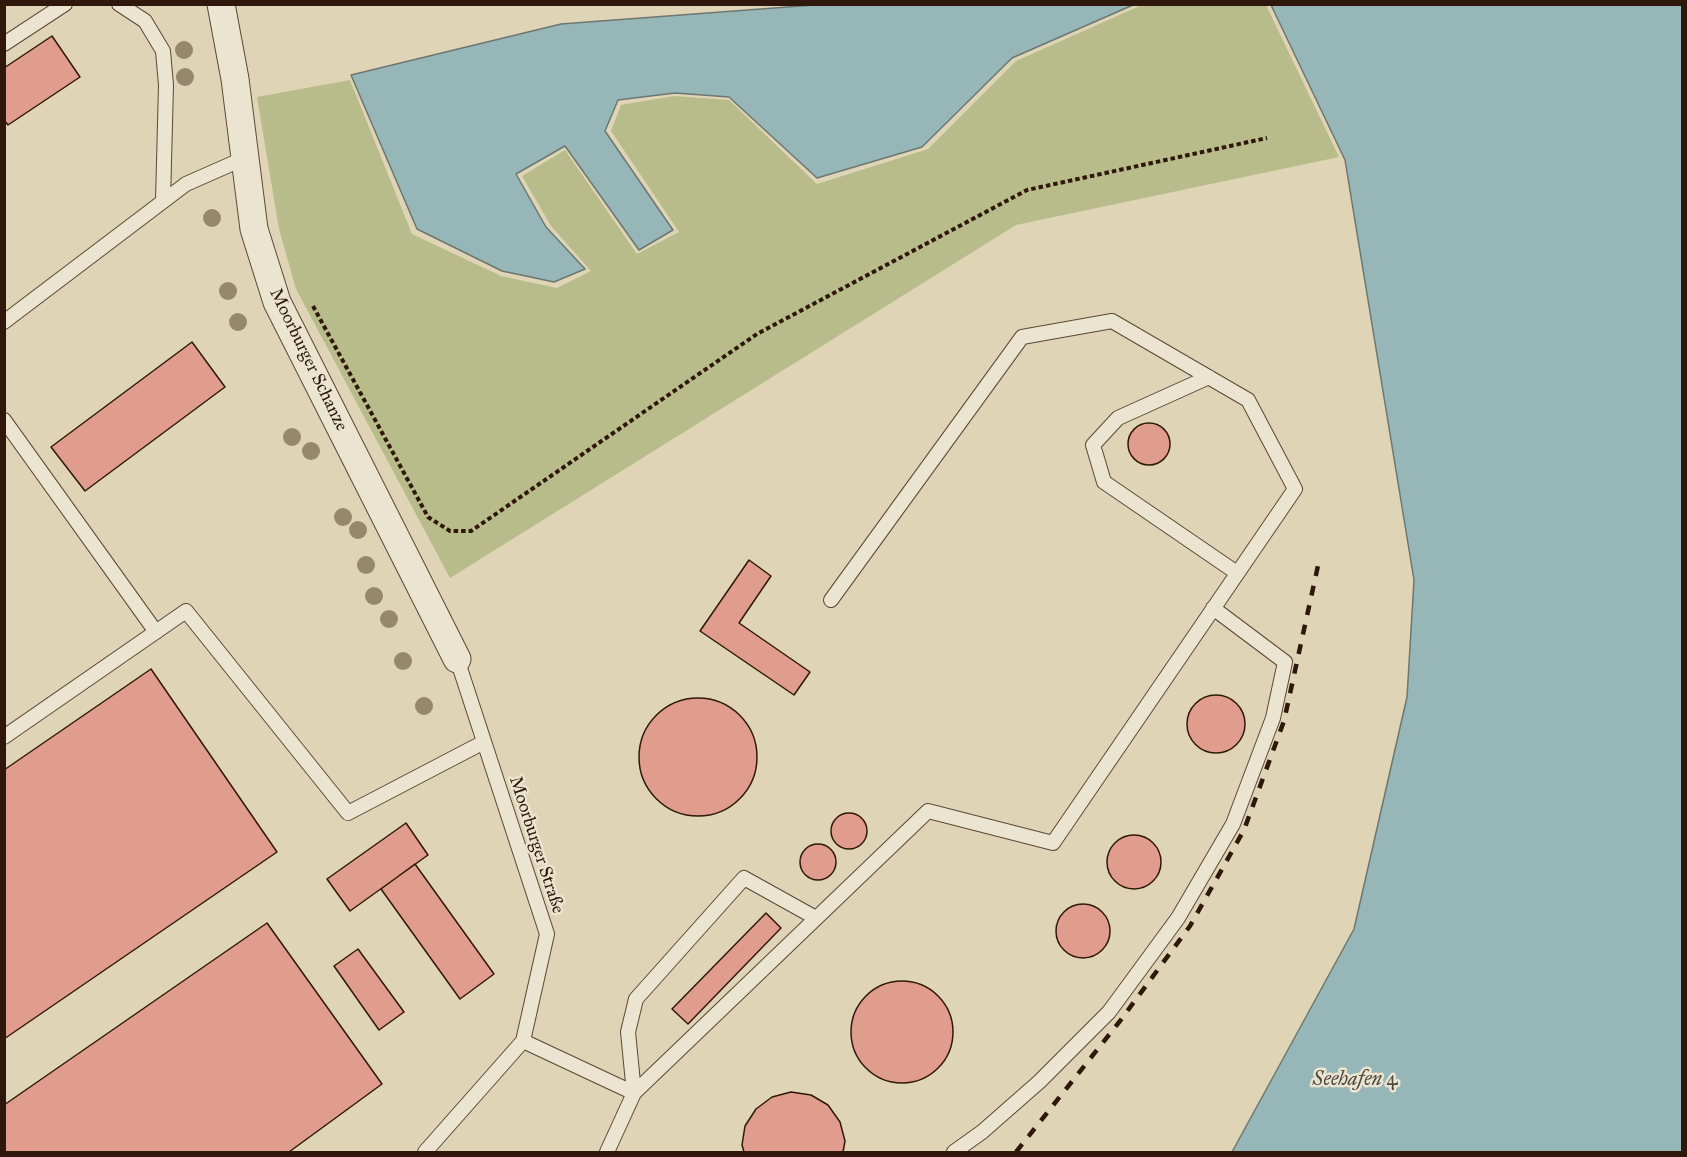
<!DOCTYPE html>
<html>
<head>
<meta charset="utf-8">
<style>
  body { margin:0 }
  #map { position:relative; width:1687px; height:1157px; overflow:hidden; background:#dfd5b6; font-family:"IM FELL Great Primer",serif }
  canvas { display:block }
  .frame { position:absolute; inset:0; border:6px solid #2f180b; pointer-events:none }
</style>
</head>
<body>
<div id="map">
<canvas width="1687" height="1157"></canvas>
<div class="frame"></div>
</div>
<script>
const context = document.querySelector('canvas').getContext('2d');
context.lineJoin = 'round';
function paint(path, color) {
  context.fillStyle = color;
  context.fill(path, 'evenodd');
}
function strokePath(path, color, width, dash) {
  context.strokeStyle = color;
  context.lineWidth = width;
  context.lineCap = dash ? 'butt' : 'round';
  context.setLineDash(dash || []);
  context.stroke(path);
}
function label(font, color, halo, rows, align = 'center') {
  context.font = font + ' "IM FELL Great Primer",serif';
  context.lineWidth = 5;
  context.setLineDash([]);
  context.textBaseline = 'middle';
  context.strokeStyle = halo;
  context.fillStyle = color;
  for (const [text, x, y, turn = 0] of rows) {
    context.save();
    context.translate(x, y);
    context.rotate((+turn || 0) * Math.PI / 180);
    context.textAlign = isNaN(turn) ? turn : align;
    if (halo) context.strokeText(text, 0, 0);
    context.fillText(text, 0, 0);
    context.restore();
  }
}
const green = new Path2D(`
  M1144 4 1266 5 1339 157 1016 225 450 578 296 289 279 229 257 97 350 80 412 234 501 276 557 288 591 271 551 226 522 176 565 150 637 254 679 232 611 131 621 105 674 96 729 100 817 184 928 149 1016 61Z`);
const water = new Path2D(`
  M814 5H1133L1012 58 922 147 817 178 729 97 675 93 618 100 605 131 673 230 639 250 565 146 516 174 546 227 585 269 554 282 502 271 417 229 351 75 561 24Z
  M1271 5H1682V1152H1232L1354 929 1407 697 1414 580 1345 160Z`);
const building = new Path2D(`
  M52 36 80 77 8 125 4 120V68Z
  M192 342 225 387 85 491 51 447Z
  M1128 444a21 21 0 1 1 42 0a21 21 0 1 1-42 0Z
  M749 560 771 576 739 623 810 672 794 695 700 631Z
  M151 669 277 852 4 1039V770Z
  M1187 724a29 29 0 1 1 58 0a29 29 0 1 1-58 0Z
  M639 757a59 59 0 1 1 118 0a59 59 0 1 1-118 0Z
  M831 831a18 18 0 1 1 36 0a18 18 0 1 1-36 0Z
  M406 823 428 855 350 911 327 879Z
  M1107 862a27 27 0 1 1 54 0a27 27 0 1 1-54 0Z
  M800 862a18 18 0 1 1 36 0a18 18 0 1 1-36 0Z
  M415 864 494 974 460 999 381 889Z
  M1056 931a27 27 0 1 1 54 0a27 27 0 1 1-54 0Z
  M766 913 781 928 688 1024 672 1009Z
  M267 923 382 1084 289 1152H4V1105Z
  M358 949 404 1012 379 1030 334 966Z
  M851 1032a51 51 0 1 1 102 0a51 51 0 1 1-102 0Z
  M791 1092 811 1095 828 1105 840 1122 845 1141 843 1152H744L742 1145 745 1126 756 1109 772 1097Z`);
const path = new Path2D(`
  M313 306 428 517 450 531H471L757 334 1027 190 1267 138`);
const lane = new Path2D(`
  M119 4 145 21 163 51 166 85 163 201
  M4 44 65 4
  M4 322 186 184 245 158
  M1209 377 1118 418 1093 445 1104 482 1237 573
  M4 420 156 632
  M4 737 186 611 348 813 484 742
  M523 1041 634 1093 928 811 1053 843 1295 489 1248 400 1112 321 1022 337 831 600
  M425 1152 523 1041 547 934 457 659
  M607 1152 634 1093 628 1032 636 999 744 878 816 918
  M954 1152 982 1132 1039 1082 1109 1012 1178 918 1233 824 1273 718 1285 662 1213 608`);
const street = new Path2D(`
  M221 4 235 79 254 229 277 302 457 659`);
const rail = new Path2D(`
  M1016 1152 1120 1021 1190 926 1244 830 1284 721 1319 561`);
const trees = [
  [184,50],
  [185,77],
  [212,218],
  [228,291],
  [238,322],
  [292,437],
  [311,451],
  [343,517],
  [358,530],
  [366,565],
  [374,596],
  [389,619],
  [403,661],
  [424,706]
];
const streetNames = [
  ["Moorburger Schanze",308,360,64],
  ["Moorburger Straße",536,845,72]
];
const waterNames = [
  ["Seehafen 4",1355,1080]
];
paint(green, '#b7bc8a');
paint(water, '#96b6b7');
strokePath(water, '#6d7772', 1.5);
paint(building, '#e09c8d');
strokePath(building, '#2f180b', 1.5);
strokePath(lane, '#5b4736', 16);
strokePath(street, '#5b4736', 29);
strokePath(path, '#2f180b', 4, [4.5, 3]);
strokePath(lane, '#eae4d0', 14);
strokePath(street, '#eae4d0', 27);
strokePath(rail, '#2f180b', 4.5, [10, 10]);
context.fillStyle = '#95886d';
for (const [x, y] of trees) {
  context.beginPath();
  context.arc(x, y, 9, 0, 2 * Math.PI);
  context.fill();
}
label('18px', '#2f180b', '#eae4d0', streetNames);
label('italic 20px', '#4e473f', '#eae4d0', waterNames);
</script>
</body>
</html>
